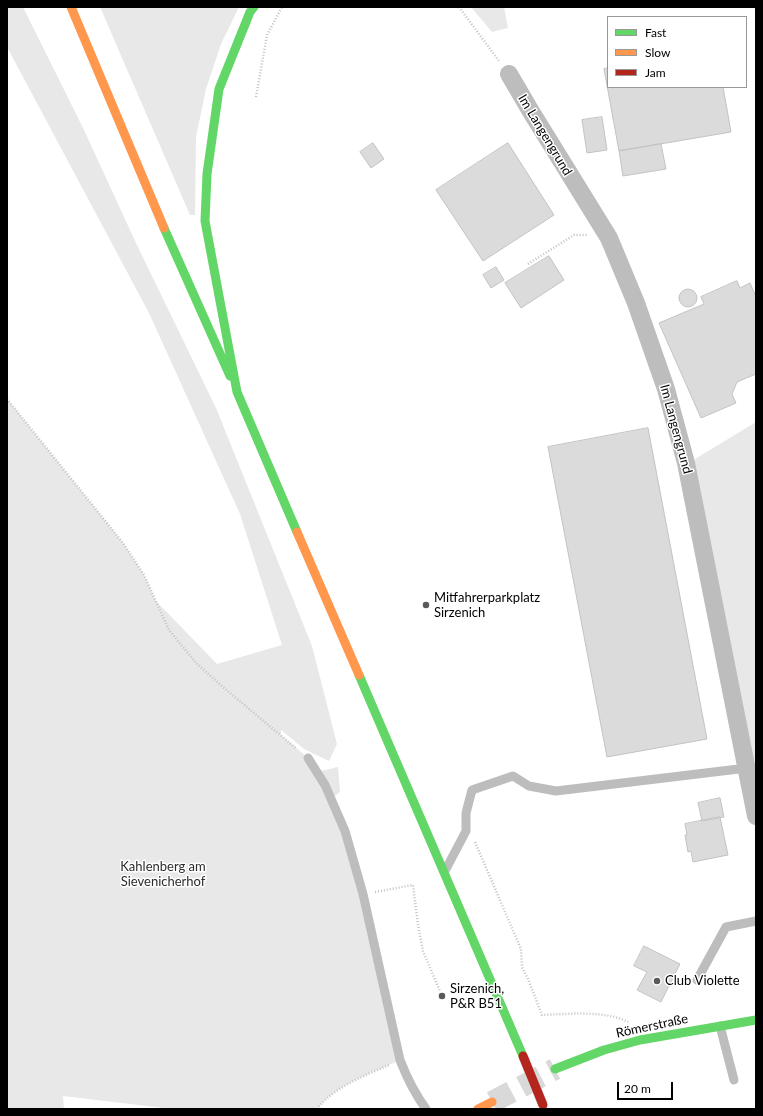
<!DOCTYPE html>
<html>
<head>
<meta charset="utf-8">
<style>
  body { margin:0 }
  #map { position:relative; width:763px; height:1116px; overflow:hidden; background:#fff; font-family:Lato,sans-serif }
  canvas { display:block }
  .frame { position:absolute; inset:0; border:8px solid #000; pointer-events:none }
  .legend { position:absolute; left:607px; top:16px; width:140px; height:72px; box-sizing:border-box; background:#fff; border:1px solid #999; margin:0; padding:5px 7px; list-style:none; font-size:12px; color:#000 }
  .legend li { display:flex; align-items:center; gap:8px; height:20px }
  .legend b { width:20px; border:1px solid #999 }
  .scale { position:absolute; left:617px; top:1082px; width:56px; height:18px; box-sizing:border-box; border:2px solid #000; border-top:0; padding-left:5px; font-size:12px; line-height:14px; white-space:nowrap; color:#000; -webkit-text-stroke:3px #fff; paint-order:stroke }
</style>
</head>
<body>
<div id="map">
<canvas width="763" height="1116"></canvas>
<div class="frame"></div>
<ul class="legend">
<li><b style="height:5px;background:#63d668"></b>Fast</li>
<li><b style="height:5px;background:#ff974d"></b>Slow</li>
<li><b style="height:5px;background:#b3261e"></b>Jam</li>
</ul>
<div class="scale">20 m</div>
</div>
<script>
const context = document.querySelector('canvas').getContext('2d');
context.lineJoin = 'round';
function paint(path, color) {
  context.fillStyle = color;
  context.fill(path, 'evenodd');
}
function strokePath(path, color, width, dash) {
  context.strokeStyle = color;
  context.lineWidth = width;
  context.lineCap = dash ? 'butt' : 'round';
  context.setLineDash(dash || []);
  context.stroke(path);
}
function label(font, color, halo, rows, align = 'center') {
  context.font = font + ' Lato,sans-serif';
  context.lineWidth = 3;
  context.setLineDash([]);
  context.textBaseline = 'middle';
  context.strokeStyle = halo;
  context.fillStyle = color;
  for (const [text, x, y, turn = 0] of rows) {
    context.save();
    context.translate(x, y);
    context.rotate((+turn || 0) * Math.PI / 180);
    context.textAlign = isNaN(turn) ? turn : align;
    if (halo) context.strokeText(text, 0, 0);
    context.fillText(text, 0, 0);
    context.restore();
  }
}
const green = new Path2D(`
  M7 7H23L84 130 135 241 216 408 312 646 337 744 329 761 304 749 281 730V735L308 758 317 772 338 767 340 792 331 799 345 831 400 1060C372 1073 336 1084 317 1109H172L63 1096 64 1109H7V399L123 543 144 575 155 600 217 664 282 645 240 514 149 313 7 47Z
  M100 7H239L221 44 206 89 196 137 195 215H190Z
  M471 7H504L508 28 492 32Z
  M756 422V775L695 466V459Z`);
const building = new Path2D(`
  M608 68V87H723L731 132 619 151 604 69Z
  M602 117 607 150 587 153 582 120Z
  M373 143 384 159 371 168 360 152Z
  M508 143 554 215 483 261 436 190Z
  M661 144 666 169 623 176 619 151Z
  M549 256 564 280 521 308 505 283Z
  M496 267 504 280 491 288 483 275Z
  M737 281 740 288 750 283 756 297V374L737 382 732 394 736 403 701 418 659 323 704 304 701 297Z
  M679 298a9 9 0 1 1 18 0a9 9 0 1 1-18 0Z
  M648 428 707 739 607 757 548 447Z
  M720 798 724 817 702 821 698 803Z
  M720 817 728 855 693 862 691 851 688 852 685 835H687L685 824Z
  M644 946 680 964 661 1002 637 990 647 972 634 966Z`);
const secondaryTunnel = new Path2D(`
  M492 1102 555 1069`);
const path = new Path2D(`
  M459 7 499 61
  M256 97 267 35 282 7
  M528 264 574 235H587
  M7 399 123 543 144 575 169 630 196 663 224 688 297 749
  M475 842 521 949 522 967 528 979 542 1015C567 1014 606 1010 628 1022
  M375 892 413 885 418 925 423 951 442 996
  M317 1109C334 1087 364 1076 389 1065`);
const lane = new Path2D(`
  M308 758 325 785 345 831 363 894 400 1060C407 1078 415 1094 426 1109
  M446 869 466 831V813L472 790 513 776 529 786 556 791 747 768
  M697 980 726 927 756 921
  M720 1026 734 1080`);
const street = new Path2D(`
  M509 74 530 110 609 238 636 303 666 389 686 463 756 816`);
const fast = new Path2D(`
  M254 7 250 12 219 89 207 174 205 221 237 392 297 532
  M164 228 230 376
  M359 675 523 1056
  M555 1069 604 1050 640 1040 756 1020`);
const slow = new Path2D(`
  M71 7 164 228
  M297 532 359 675
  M478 1109 492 1102`);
const jamBridge = new Path2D(`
  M523 1056 543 1105`);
const markers = [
  [426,605,4,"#595959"],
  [657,981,4,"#595959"],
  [442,996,4,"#595959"]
];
const streetNames = [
  ["Im Langengrund",545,135,59],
  ["Im Langengrund",676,429,75],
  ["Römerstraße",652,1026,-12]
];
const poiNames = [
  ["Mitfahrerparkplatz",434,598],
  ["Sirzenich",434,613],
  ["Club Violette",665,981],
  ["Sirzenich,",450,989],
  ["P&R B51",450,1004]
];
const parkNames = [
  ["Kahlenberg am",163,867],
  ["Sievenicherhof",163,882]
];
paint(green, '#e8e8e8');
paint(building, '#dbdbdb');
strokePath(building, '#c3c3c3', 1);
strokePath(secondaryTunnel, '#d9d9d9', 22, [22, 11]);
strokePath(path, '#c2c2c2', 2.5, [1, 2]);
strokePath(lane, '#bdbdbd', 9);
strokePath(street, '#bdbdbd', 18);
strokePath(fast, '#63d668', 9);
strokePath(slow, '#ff974d', 9);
strokePath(jamBridge, '#dbdbdb', 10, []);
strokePath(jamBridge, '#b3261e', 9);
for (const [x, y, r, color] of markers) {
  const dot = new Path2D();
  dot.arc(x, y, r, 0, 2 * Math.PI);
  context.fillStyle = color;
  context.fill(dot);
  strokePath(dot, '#fff', 1.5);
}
label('13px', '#000', '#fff', streetNames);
label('13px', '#000', '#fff', poiNames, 'left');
label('13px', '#2c2c2c', '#fff', parkNames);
</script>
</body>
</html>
